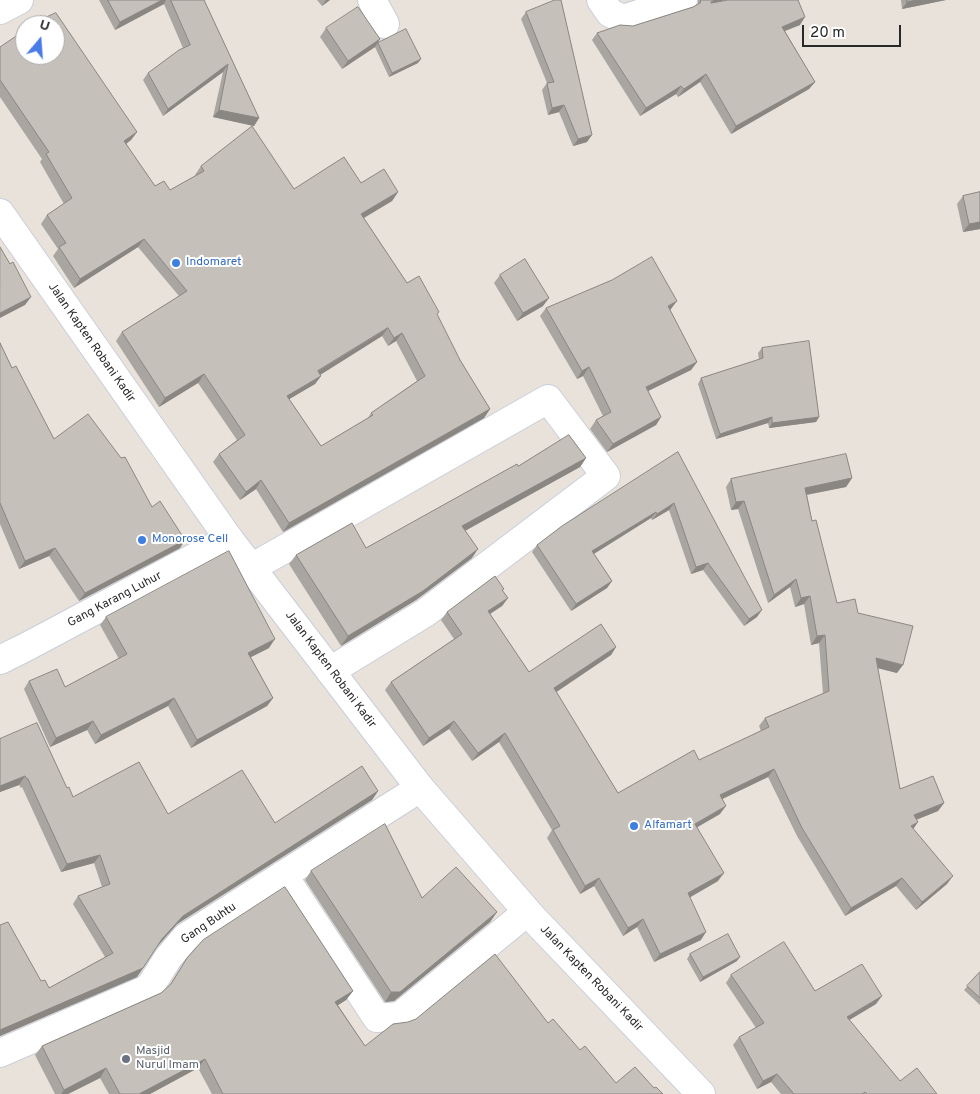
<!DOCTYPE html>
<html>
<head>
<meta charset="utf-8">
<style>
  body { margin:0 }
  #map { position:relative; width:980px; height:1094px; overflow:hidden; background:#e9e2db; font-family:Overpass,sans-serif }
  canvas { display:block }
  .north { position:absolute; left:15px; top:15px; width:50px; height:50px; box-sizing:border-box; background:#fff; border:1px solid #a9a9a9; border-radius:50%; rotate:18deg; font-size:14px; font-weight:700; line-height:20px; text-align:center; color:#282828 }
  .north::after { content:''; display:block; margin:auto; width:18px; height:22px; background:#4a7ae7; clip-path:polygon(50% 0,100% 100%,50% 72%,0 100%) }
  .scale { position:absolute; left:802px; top:25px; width:99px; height:22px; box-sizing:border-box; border:2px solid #282828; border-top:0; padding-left:6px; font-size:15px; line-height:18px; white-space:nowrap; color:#282828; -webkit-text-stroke:4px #fff; paint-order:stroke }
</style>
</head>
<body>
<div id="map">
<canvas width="980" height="1094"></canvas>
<div class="north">U</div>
<div class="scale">20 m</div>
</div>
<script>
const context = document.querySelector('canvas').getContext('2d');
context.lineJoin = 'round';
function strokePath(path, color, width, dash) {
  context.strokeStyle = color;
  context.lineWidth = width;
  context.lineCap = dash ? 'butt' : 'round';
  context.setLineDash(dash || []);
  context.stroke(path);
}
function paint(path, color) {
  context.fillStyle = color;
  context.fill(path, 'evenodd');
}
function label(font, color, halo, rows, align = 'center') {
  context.font = font + ' Overpass,sans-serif';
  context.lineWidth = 4;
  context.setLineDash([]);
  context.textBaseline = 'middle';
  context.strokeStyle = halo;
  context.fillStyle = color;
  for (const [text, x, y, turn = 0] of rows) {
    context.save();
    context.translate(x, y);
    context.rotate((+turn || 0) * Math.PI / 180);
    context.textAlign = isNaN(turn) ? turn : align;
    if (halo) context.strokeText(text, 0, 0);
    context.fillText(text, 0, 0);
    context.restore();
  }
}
const street = new Path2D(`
  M372 0 385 24
  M601 0 610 13 623 19 683 0
  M0 10 19 0
  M251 568 548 399 606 476 425 613 330 671
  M0 660 28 646 229 539
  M283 875 377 1018 400 1016 527 912
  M0 1053 145 990 151 985 168 958 186 937 420 788`);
const secondary = new Path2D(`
  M0 213 229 539 420 788 532 917 701 1094`);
const wall = new Path2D(`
  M99 0H204L259 118 254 126 213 117 223 72 163 116 143 80 148 73 183 48 164 4 115 30Z
  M317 0H330L322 6Z
  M698 0H724L722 1 800 25 785 31 815 82 809 89 731 134 700 82 678 97 676 94 640 116 592 40 597 33 633 26 693 7 698 4Z
  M901 0H946L902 9Z
  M526 12 587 142 573 146 559 112 548 115 542 90 547 83 521 19Z
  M326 28 380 39 378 43 418 63 389 77 375 47 342 69 320 37Z
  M0 47 137 132 131 140 126 144 155 186 170 190 195 176V175L201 166 294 189 361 183 398 192 392 201 364 218 407 283 437 315 460 360 490 409 484 418 283 532 256 489 240 500 213 462 219 454 237 440 198 383 159 407 116 341 122 332 179 296 138 247 74 288 53 256 58 249 41 224 47 215 64 204 40 162 42 159 0 97ZM382 336 388 346 396 341 417 381 371 413 368 418 321 446 289 399 315 384 321 376 320 375Z
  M980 192V229L963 232 957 204 963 196Z
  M500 275 543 306 517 321 494 283Z
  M546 308 671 309 670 310 697 362 691 370 648 391 661 417 656 425 607 452 590 429 596 420 603 416 583 376 577 379 540 316Z
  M0 343 12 368 54 439 152 507 185 540 180 548 79 601 49 556 19 569 0 524Z
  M762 348 819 417 816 422 769 428 768 423 716 439 698 384 701 378 759 360 758 353Z
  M678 452 757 617 744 626 703 570 691 574 669 510 652 520 651 518 594 554 612 581 607 588 571 611 532 552 537 545Z
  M586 458 580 467 465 530 472 558 416 600 341 646 289 564 296 555 366 548 518 466Z
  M852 478 846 487 807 495 812 521 837 603 858 613 897 673 877 668 900 789 944 803 938 811 916 820 913 829 947 884 916 910 896 886 845 916 797 836 768 777 722 799 720 814 697 827 718 881 690 897 701 940 654 962 637 927 623 936 594 886 580 894 547 838 552 830 499 742 472 761 449 729 423 746 385 690 391 682 454 639 441 620 447 612 503 591 508 598 502 606 490 614 529 672 616 647 611 655 556 692 618 793 699 760 761 731 759 726 765 718 823 694 819 643 811 645 804 604 795 607 790 587 768 603 738 509 731 510 726 487 731 479Z
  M106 617 269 648 251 657 273 698 267 706 191 748 168 706 95 744 87 730 50 747 24 689 29 681 65 687 119 659 100 625Z
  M0 739 67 788 73 797 168 814 275 823 378 791 372 800 177 924 157 947 137 977 0 1036V925L41 981 49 988 105 957 73 904 78 896 102 887 94 863 61 872 22 787 21 788 19 785 0 792Z
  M311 871 422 898 497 912 490 922 394 1001 385 1002 305 880Z
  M690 954 737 961 700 982 687 959Z
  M187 958 353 991 346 1000 338 1005 365 1046 548 1023 616 1083 654 1088 663 1094H212L198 1068 150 1094H109L100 1078 68 1094H55L35 1055 42 1046 161 993 169 986Z
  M980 972V1005L964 990Z
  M731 975 876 1004 849 1020 900 1081 937 1094H781L771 1082 757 1089 733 1045 739 1037 756 1028 726 983Z`);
const shadedWall = new Path2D(`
  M162 0H166L164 4 115 30 120 22Z
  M326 0H330L322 6Z
  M715 0H724L706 10 711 2Z
  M918 0H946L902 9 907 2Z
  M805 17 800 25 777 34 782 27Z
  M380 39 375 47 342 69 348 61Z
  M421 59 418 63 389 77 392 73Z
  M228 64 223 72 163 116 168 109Z
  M706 74 700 82 678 97 684 89Z
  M815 82 809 89 731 134 736 126Z
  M681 86 676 94 640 116 646 108Z
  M564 105 559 112 548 115 552 108Z
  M219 110 259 118 254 126 213 117Z
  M137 132 131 140 118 150 124 141Z
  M592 135 587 142 573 146 578 139Z
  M398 192 392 201 355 223 361 214Z
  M980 222V229L963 232 969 224Z
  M144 239 138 247 74 288 80 279Z
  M31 297 25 305 0 318V313Z
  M549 298 543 306 517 321 523 313Z
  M677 301 671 309 662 314 668 306Z
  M388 328 382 336 312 380 318 371Z
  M402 333 396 341 388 346 394 338Z
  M697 362 691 370 640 395 646 387Z
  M589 367 583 376 577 379 582 371Z
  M204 374 198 383 159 407 165 398Z
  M321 376 315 384 281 404 287 396Z
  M490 409 484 418 283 532 289 523Z
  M661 417 656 425 607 452 613 444Z
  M772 417 768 423 716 439 720 434Z
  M819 417 816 422 769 428 772 423Z
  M586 458 580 467 456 536 462 526Z
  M852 478 846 487 799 496 805 488Z
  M261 480 256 489 240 500 246 492Z
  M744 501 738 509 731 510 736 502Z
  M674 503 669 510 652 520 657 514Z
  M656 512 651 518 587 558 592 551Z
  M185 540 180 548 79 601 85 593Z
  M55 548 49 556 19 569 25 561Z
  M478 549 472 558 416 600 341 646 348 636Z
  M708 563 703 570 691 574 696 567Z
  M796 579 790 587 768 603 774 595Z
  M612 581 607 588 571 611 576 604Z
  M810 596 804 604 795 607 801 598Z
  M508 598 502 606 482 619 488 611Z
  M762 610 757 617 744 626 749 619Z
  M825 635 819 643 811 645 817 636Z
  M275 639 269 648 243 661 248 653Z
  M616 647 611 655 549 697 554 688Z
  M876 658 903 665 897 673 870 666Z
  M174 698 168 706 95 744 101 735Z
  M273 698 267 706 191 748 197 740Z
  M93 721 87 730 50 747 56 738Z
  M454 721 449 729 423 746 429 738Z
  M505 733 499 742 472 761 478 753Z
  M774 769 768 777 714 803 720 795Z
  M25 776 19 785 0 792V786Z
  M378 791 372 800 177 924 156 948 162 939 183 916Z
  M944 803 938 811 908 823 914 815Z
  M726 806 720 814 689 832 695 824Z
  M918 822 912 831 911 826Z
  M100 855 94 863 61 872 67 864Z
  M724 873 718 881 682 902 688 893Z
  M953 876 947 884 916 910 922 902Z
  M599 878 594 886 580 894 585 886Z
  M902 878 896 886 845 916 851 908Z
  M497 912 490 922 394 1001 385 1002 391 992Z
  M643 919 637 927 623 936 628 928Z
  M706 932 701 940 654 962 660 954Z
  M740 957 737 961 700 982 703 977Z
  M143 968 137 977 0 1036V1030Z
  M353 991 346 1000 329 1011 335 1002Z
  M882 996 876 1004 841 1025 847 1017Z
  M205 1059 198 1068 150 1094H139Z
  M106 1068 100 1078 68 1094H61L64 1090Z
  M777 1074 771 1082 757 1089 763 1081Z`);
const building = new Path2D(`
  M108 0H162L120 22Z
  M171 0H204L259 118 219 110 228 64 168 109 148 73 179 50 190 45Z
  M555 0H561L592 135 578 139 564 105 552 108 547 83 554 82 526 12Z
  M701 0H715L711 2V3L728 0H798L805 17 782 27 815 82 736 126 706 74 684 89 681 86 646 108 597 33 620 25 633 26 693 7 700 3Z
  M907 0H918L907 2Z
  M358 7 380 39 348 61 326 28Z
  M56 13 137 132 124 141 155 186 164 181 170 190 204 171 201 166 252 126 294 189 344 157 361 183 384 169 398 192 361 214 407 283 419 276 439 312 437 314 460 360 490 409 289 523 261 480 246 492 219 454 245 435 204 374 165 398 122 332 187 291 144 239 80 279 59 247 66 243 47 215 72 198 46 154 49 152 0 80V47L25 30V55H55V25H32L40 20ZM388 328 394 338 402 333 425 376 371 413 373 415 321 446 287 396 321 376 318 371Z
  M406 29 421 59 392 73 378 43Z
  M980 192V222L969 224 963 196Z
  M0 247 10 264 13 262 31 297 0 313Z
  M652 257 677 301 668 306 697 362 646 387 661 417 613 444 596 420 611 412 589 367 582 371 546 308 612 280Z
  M525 259 549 298 523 313 500 275Z
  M809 341 819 417 772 423V417L720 434 701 378 763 358 762 348Z
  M0 343 12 368 16 366 54 439 88 414 121 458 125 457 152 507 160 501 185 540 85 593 55 548 25 561 0 503Z
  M569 435 586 458 462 526 478 549 423 591 348 636 296 555 352 523 366 548 517 464 518 466Z
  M678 452 762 610 749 619 708 563 696 567 674 503 657 514 656 512 592 551 612 581 576 604 537 545 562 526Z
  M846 454 852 478 805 488 812 521 816 520 837 603 855 599 858 613 913 626 903 665 876 658 900 789 933 776 944 803 914 815 918 822 911 826 953 876 922 902 902 878 851 908 802 828 774 769 720 795 726 806 695 824 724 873 688 893 706 932 660 954 643 919 628 928 599 878 585 886 553 830 560 826 505 733 478 753 454 721 429 738 391 682 462 634 447 612 495 576 504 589 502 590 508 598 488 611 529 672 601 624 616 647 554 688 618 793 694 750 699 760 769 727 765 718 829 691 825 635 817 636 810 596 801 598 796 579 774 595 744 501 736 502 731 479Z
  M229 551 275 639 248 653 273 698 197 740 174 698 101 735 93 721 56 738 29 681 57 669 65 687 127 654 106 617Z
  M37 723 67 788 69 787 73 797 139 762 168 814 242 770 275 823 362 766 378 791 183 916 162 939 143 968 0 1030V925L8 922 41 981 45 980 49 988 113 953 78 896 110 884 100 855 67 864 28 779H27L25 776 0 786V739Z
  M385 824 422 898 456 867 497 912 400 992H391L311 871Z
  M285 887 353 991 335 1002 365 1046 393 1024 408 1022 416 1019 495 954 548 1023 553 1019 580 1050 585 1046 616 1083 635 1067 654 1088 656 1087 663 1094H223L205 1059 139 1094H120L106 1068 64 1090 42 1046 161 993 171 984 187 958 203 940Z
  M728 934 740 957 703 977 690 954Z
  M784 942 815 991 862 964 882 996 847 1017 900 1081 917 1068 937 1094H867L865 1092 862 1094H794L777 1074 763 1081 739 1037 764 1023 731 975Z
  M980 972V998L967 986Z`);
const markers = [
  [176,263,5,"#3f7fe0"],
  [142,540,5,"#3f7fe0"],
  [634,826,5,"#3f7fe0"],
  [126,1059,5,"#6b7280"]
];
const shopNames = [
  ["Indomaret",186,263],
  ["Monorose Cell",152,540],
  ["Alfamart",644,826]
];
const streetNames = [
  ["Jalan Kapten Robani Kadir",91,343,55],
  ["Gang Karang Luhur",115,600,-28],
  ["Jalan Kapten Robani Kadir",330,670,53],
  ["Gang Buhtu",209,924,-34],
  ["Jalan Kapten Robani Kadir",591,979,46]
];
const worshipNames = [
  ["Masjid",136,1052],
  ["Nurul Imam",136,1066]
];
strokePath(street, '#caced9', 30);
strokePath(secondary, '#caced9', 30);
strokePath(street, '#fff', 28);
strokePath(secondary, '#fff', 28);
paint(wall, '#a9a5a0');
paint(shadedWall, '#8a8682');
paint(building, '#c5c0ba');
strokePath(building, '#8a8682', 1);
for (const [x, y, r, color] of markers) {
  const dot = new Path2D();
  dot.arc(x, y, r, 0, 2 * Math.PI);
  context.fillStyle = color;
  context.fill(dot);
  strokePath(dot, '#fff', 2);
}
label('12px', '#366cbe', '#fff', shopNames, 'left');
label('12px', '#282828', '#fff', streetNames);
label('12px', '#5b616d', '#fff', worshipNames, 'left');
</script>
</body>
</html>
